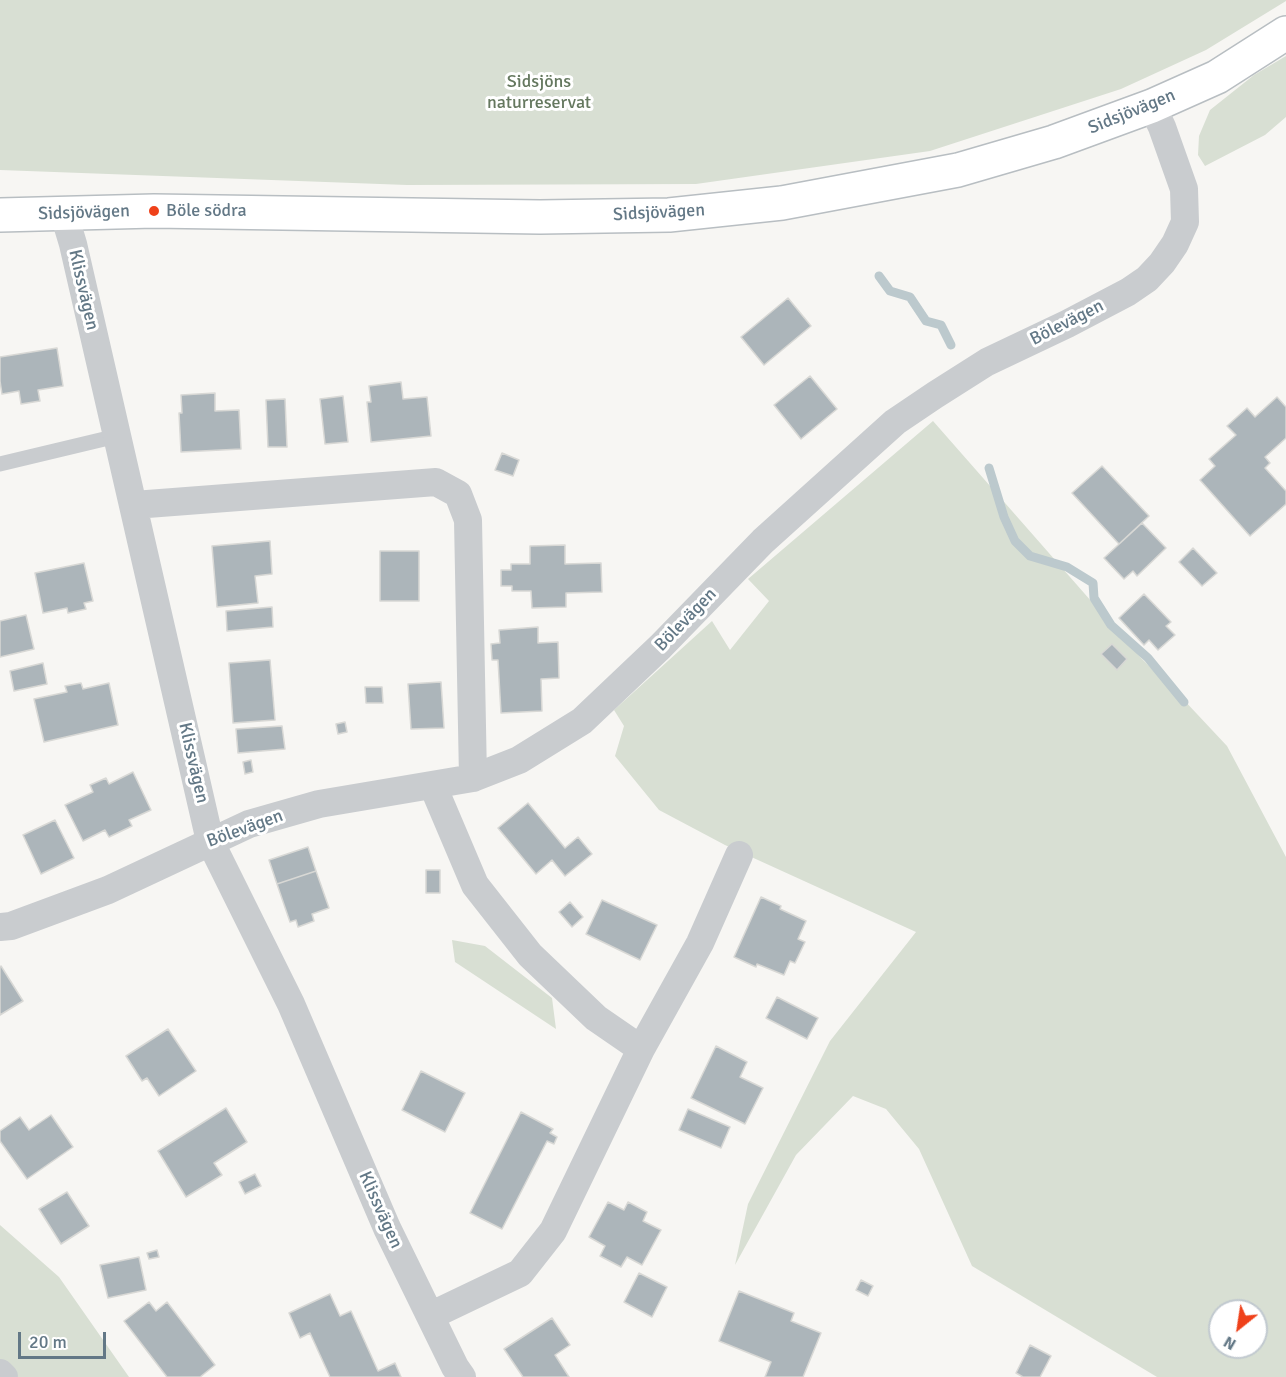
<!DOCTYPE html>
<html>
<head>
<meta charset="utf-8">
<style>
  body { margin:0 }
  #map { position:relative; width:1286px; height:1377px; overflow:hidden; background:#f7f6f3; font-family:Signika,sans-serif }
  canvas { display:block }
  .north { position:absolute; left:1208px; top:1299px; width:60px; height:60px; box-sizing:border-box; background:#fff; border:2px solid #c1c9cf; border-radius:50%; rotate:210deg; font-size:16px; font-weight:700; line-height:24px; text-align:center; color:#637886 }
  .north::after { content:''; display:block; margin:auto; width:21px; height:27px; background:#ef411a; clip-path:polygon(50% 0,100% 100%,50% 72%,0 100%) }
  .scale { position:absolute; left:18px; top:1332px; width:88px; height:27px; box-sizing:border-box; border:3px solid #637886; border-top:0; padding-left:8px; font-size:18px; line-height:21px; white-space:nowrap; color:#637886; -webkit-text-stroke:4px #fff; paint-order:stroke }
</style>
</head>
<body>
<div id="map">
<canvas width="1286" height="1377"></canvas>
<div class="north">N</div>
<div class="scale">20 m</div>
</div>
<script>
const context = document.querySelector('canvas').getContext('2d');
context.lineJoin = 'round';
function paint(path, color) {
  context.fillStyle = color;
  context.fill(path, 'evenodd');
}
function strokePath(path, color, width, dash) {
  context.strokeStyle = color;
  context.lineWidth = width;
  context.lineCap = dash ? 'butt' : 'round';
  context.setLineDash(dash || []);
  context.stroke(path);
}
function label(font, color, halo, rows, align = 'center') {
  context.font = font + ' Signika,sans-serif';
  context.lineWidth = 6;
  context.setLineDash([]);
  context.textBaseline = 'middle';
  context.strokeStyle = halo;
  context.fillStyle = color;
  for (const [text, x, y, turn = 0] of rows) {
    context.save();
    context.translate(x, y);
    context.rotate((+turn || 0) * Math.PI / 180);
    context.textAlign = isNaN(turn) ? turn : align;
    if (halo) context.strokeText(text, 0, 0);
    context.fillText(text, 0, 0);
    context.restore();
  }
}
const green = new Path2D(`
  M0 0H1286V1L1206 50 1121 89 930 151 696 184 407 185 0 170Z
  M1286 56V117L1265 135 1205 166 1198 155 1199 136 1210 110 1254 75Z
  M933 421 1142 659 1182 698 1227 746 1286 857V1377H1157L972 1266 919 1149 886 1109 853 1096 796 1155 735 1265 748 1204 830 1041 916 932 725 845 659 810 615 756 624 726 614 710 712 621 730 650 769 601 748 579ZM1220 1311H1256V1347H1220Z
  M452 940 485 946 552 998 556 1029 455 962Z
  M0 1225 59 1277 129 1377H18L0 1360Z`);
const stream = new Path2D(`
  M879 276 890 291 910 297 926 321 941 325 951 345
  M989 468 1004 517 1015 541 1030 556 1067 567 1093 583 1094 598 1111 625 1148 658 1184 702`);
const building = new Path2D(`
  M788 298 811 326 764 365 741 337Z
  M57 348 63 386 38 390 40 401 21 404 19 391 2 394 0 381V357Z
  M810 376 837 409 801 439 774 405Z
  M401 382 403 399 427 397 431 436 371 442 367 402H371L369 386Z
  M215 393V411L239 410 241 449 181 452 179 413H182L181 395Z
  M343 396 348 442 325 444 320 399Z
  M1277 397 1286 407V438L1265 457 1270 463 1265 468 1286 491V504L1250 536 1200 480 1215 466 1209 459 1236 435 1227 426 1247 408 1255 417Z
  M285 399 287 447H268L266 400Z
  M502 453 519 460 513 476 495 470Z
  M1102 466 1149 516 1119 544 1072 493Z
  M1142 523 1166 548 1137 576 1133 571 1124 579 1104 558Z
  M270 541 272 574 255 576 258 603 217 607 212 546Z
  M565 545V564L601 563 602 592 566 593V607L532 608 531 591H512V586H501V570H511V564H530V546Z
  M1193 548 1217 573 1202 586 1179 562Z
  M380 551H419V601H380Z
  M84 563 93 601 84 603 86 609 68 613 67 608 43 613 35 573Z
  M1144 594 1171 622 1166 626 1175 635 1158 650 1149 640 1144 645 1119 618Z
  M272 607 273 627 227 631 226 611Z
  M26 615 34 649 0 657V621Z
  M538 627V643L558 642 559 678 541 679 542 711 501 713 498 660H492L491 644 500 643 499 630Z
  M1112 644 1127 659 1117 670 1101 654Z
  M270 660 275 720 233 723 229 663Z
  M43 663 47 684 14 691 10 671Z
  M441 682 444 728 411 729 408 684Z
  M81 683 83 689 109 683 118 725 44 742 34 699 67 692 65 686Z
  M365 687H382L383 703H366Z
  M345 722 347 732 338 734 336 724Z
  M282 726 285 749 238 753 236 729Z
  M251 760 253 772 245 774 243 762Z
  M133 772 151 810 129 820 132 826 109 837 105 830 83 841 65 805 93 792 90 785 106 778 109 784Z
  M528 803 565 848 578 837 592 854 565 876 552 860 536 874 498 828Z
  M55 820 74 858 41 874 23 835Z
  M308 847 316 871 277 884 269 860Z
  M426 870H440V893H426Z
  M316 871 329 908 312 914 314 921 298 927 296 920 290 922 277 884Z
  M761 897 781 906 780 909 806 921 798 939 805 942 795 963 790 961 784 975 757 964 756 967 734 957Z
  M602 900 657 925 640 960 586 934Z
  M570 902 583 917 572 927 559 912Z
  M1 966 23 1001 0 1015V967Z
  M777 997 818 1018 807 1039 766 1018Z
  M168 1029 196 1071 159 1096 147 1078 142 1081 126 1056Z
  M716 1046 747 1062 740 1077 763 1088 745 1124 691 1098Z
  M421 1071 465 1093 445 1132 402 1110Z
  M226 1108 247 1142 214 1163 222 1175 186 1197 158 1151Z
  M688 1109 730 1127 721 1148 679 1130Z
  M521 1112 553 1129 550 1133 557 1137 554 1144 547 1141 502 1229 470 1213Z
  M51 1115 73 1147 27 1179 0 1141V1131L20 1117 29 1130Z
  M255 1174 261 1186 245 1194 239 1182Z
  M67 1192 89 1226 61 1244 39 1209Z
  M608 1202 624 1210 628 1202 647 1212 643 1221 661 1230 642 1265 627 1257 621 1267 600 1256 605 1246 589 1237Z
  M157 1250 159 1257 149 1259 147 1253Z
  M139 1257 146 1290 108 1298 100 1265Z
  M639 1273 667 1287 652 1317 624 1302Z
  M861 1280 873 1286 868 1296 856 1290Z
  M739 1291 794 1313 791 1321 821 1333 803 1377H765L771 1362 719 1341Z
  M330 1294 340 1316 351 1311 378 1371 395 1363 401 1377H330L310 1333 300 1338 289 1313Z
  M149 1302 156 1311 167 1302 215 1365 200 1377H167L124 1321Z
  M552 1318 570 1345 555 1355 569 1377H523L504 1349Z
  M1030 1345 1051 1356 1040 1377H1023L1016 1373Z`);
const lane = new Path2D(`
  M0 464 117 436`);
const street = new Path2D(`
  M64 214 73 244 210 841 291 1004 387 1228 455 1367 462 1377
  M134 505 436 482 458 494 468 520 473 778
  M433 786 475 885 530 955 596 1018 641 1049
  M0 927 11 926 108 890 249 824 319 804 473 778 519 760 582 721 660 647 763 541 895 422 935 395 987 362 1067 324 1128 292 1147 279 1162 263 1175 244 1185 222 1184 189 1162 127 1152 106
  M430 1316 520 1273 553 1231 641 1049 700 943 739 855
  M0 1373 4 1377`);
const secondary = new Path2D(`
  M0 215 154 211 540 217 669 215 782 203 958 170 1054 142 1152 106 1217 77 1286 33`);
const markers = [
  [154,211,6,"#ef411a"]
];
const parkNames = [
  ["Sidsjöns",539,82],
  ["naturreservat",539,103]
];
const streetNames = [
  ["Sidsjövägen",1132,112,-22],
  ["Sidsjövägen",84,213,-2],
  ["Sidsjövägen",659,213,-3],
  ["Klissvägen",83,290,77],
  ["Bölevägen",1067,323,-27],
  ["Bölevägen",686,620,-46],
  ["Klissvägen",193,763,77],
  ["Bölevägen",245,829,-20],
  ["Klissvägen",380,1210,66]
];
const poiNames = [
  ["Böle södra",166,211]
];
paint(green, '#d8dfd3');
strokePath(stream, '#bcc9cd', 9);
paint(building, '#acb5ba');
strokePath(building, '#d8d8d5', 1.5);
strokePath(secondary, '#b8bec2', 36);
strokePath(lane, '#c9cccf', 15);
strokePath(street, '#c9cccf', 28);
strokePath(secondary, '#fff', 33);
for (const [x, y, r, color] of markers) {
  const dot = new Path2D();
  dot.arc(x, y, r, 0, 2 * Math.PI);
  context.fillStyle = color;
  context.fill(dot);
  strokePath(dot, '#fff', 2);
}
label('18px', '#65785f', '#fff', parkNames);
label('18px', '#637886', '#fff', streetNames);
label('18px', '#637886', '#fff', poiNames, 'left');
</script>
</body>
</html>
